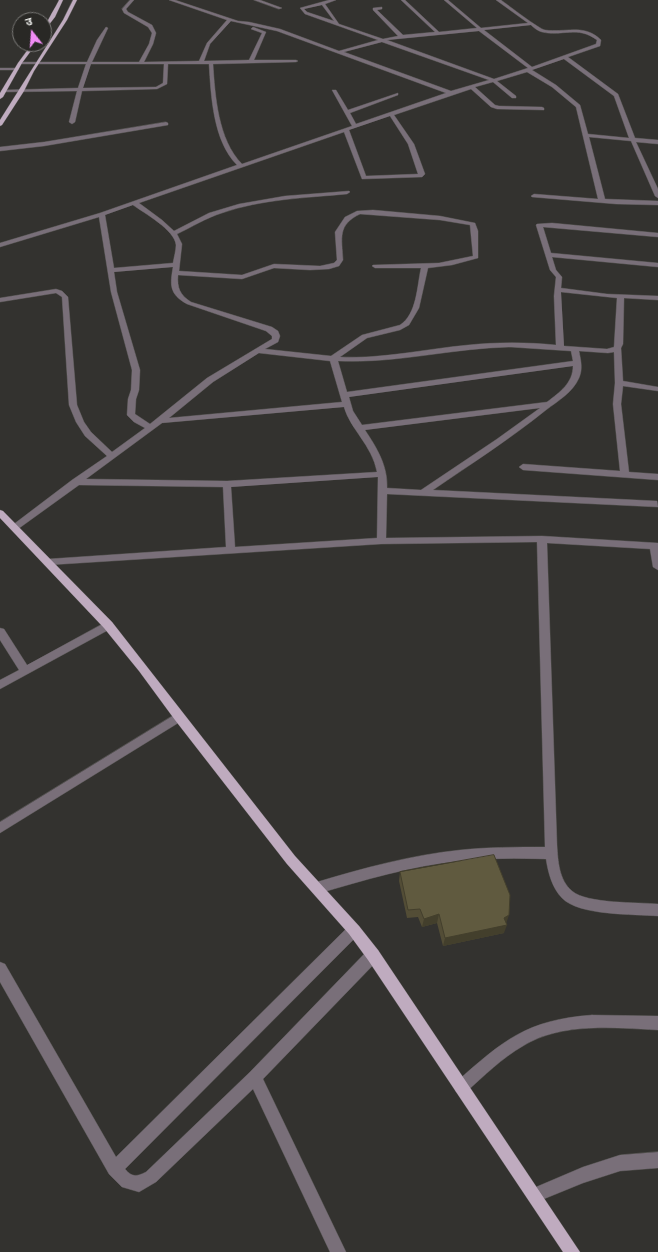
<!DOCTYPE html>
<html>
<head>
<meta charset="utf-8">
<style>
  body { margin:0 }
  #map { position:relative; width:658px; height:1252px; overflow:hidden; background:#33322f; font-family:"Golos Text","Noto Sans Devanagari",sans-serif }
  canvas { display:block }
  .north { position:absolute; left:12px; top:12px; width:40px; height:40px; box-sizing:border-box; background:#292825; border:1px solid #787775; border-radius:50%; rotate:343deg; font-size:11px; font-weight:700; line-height:16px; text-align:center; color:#eeeeec }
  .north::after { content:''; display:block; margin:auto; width:14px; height:18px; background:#f18bf5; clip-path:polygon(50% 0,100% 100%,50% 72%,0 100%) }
</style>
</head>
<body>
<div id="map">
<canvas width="658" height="1252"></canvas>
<div class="north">उ</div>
</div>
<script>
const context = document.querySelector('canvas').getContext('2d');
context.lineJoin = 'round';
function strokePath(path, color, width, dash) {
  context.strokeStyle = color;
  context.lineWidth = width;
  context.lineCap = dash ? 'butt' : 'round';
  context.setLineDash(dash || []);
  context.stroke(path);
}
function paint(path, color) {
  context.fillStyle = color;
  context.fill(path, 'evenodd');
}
const minor = new Path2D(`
  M130 0H134L126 9 128 12 152 25 156 33 153 44 144 62 199 61 207 43 227 20 169 0H175L238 21 249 22 280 29 339 51 378 40 305 14 300 8 329 0H336L325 4 339 24 383 39 398 36 373 10V8L382 7V9L377 10 403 35 435 32 401 0H405L439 32 477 28 444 0H448L481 28 528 23 496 0H501C508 5 539 29 545 30 565 33 584 23 601 40L600 46 568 57 618 94 635 138 658 140V144L636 142 658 189V198L655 196 631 141 589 137 605 199 658 201V205L616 204 532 197 531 196 534 194 598 199 576 107 552 87 527 72 497 81 516 96V98H512L493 82 475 87 495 105 499 106 542 107 544 108V110L497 109 491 107 471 89 394 115 414 144 425 174 422 177 362 179 344 132 139 203 162 220 174 231 209 213 239 204 285 196 349 191 350 192 347 194C305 198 262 199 222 213 206 218 192 227 177 234L182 244 179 271 242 275 274 264 320 266 334 263 337 260 335 232 345 217 357 211 373 210 440 216 475 223 478 231V258L452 265 428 268 419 308 409 325 400 330 367 338 340 357C383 359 425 349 468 345 497 342 527 342 556 345L554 296 556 277 550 270 536 225 537 224 552 223 658 233V237L543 227 551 253 658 263V267L552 257 556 270 562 277 561 288 607 294 658 296V300L624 298 623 344 621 348 623 381 658 387V391L623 386 621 404 629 472 658 474V480L523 470 519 467 523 464 620 471 613 404 615 383 614 352 608 353 579 351C581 361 583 369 579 378 573 392 558 401 546 410 510 439 471 464 433 490L657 501 658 507 387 494 386 538 542 536 658 543V570L653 567 650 549 547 543 557 845C558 861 559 880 572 891 587 904 638 902 658 904V916C634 914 579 916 562 898 552 888 548 872 546 859 517 858 489 858 460 861 411 866 364 880 317 894L313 892 311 888 313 884 317 882C364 868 411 855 460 850 488 847 517 847 545 847L537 542 381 544 48 565 43 562 48 559 226 547 223 487 79 485 18 529H12L10 527 72 480 107 456 85 436 76 422 69 405 62 297 56 293 0 302V298L56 289 62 291 68 297 77 405 84 422 91 432 112 452 145 428 134 422 127 415 128 399 131 390 132 370 111 292 99 217 0 247V243L100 213 237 165C213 141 211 96 209 64H168L167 84 157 89 82 91 75 122 72 124 69 122 77 91 3 92 1 91 3 90 78 88 86 64H20L18 63 20 62H87L97 40 106 27 108 28 92 62H139L149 44 152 33 148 27 124 13 122 9ZM322 5 334 21 307 12 304 9ZM231 21 277 31 446 93 356 124 350 113 398 95V93L348 110 336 90H332L352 126 242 164C218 140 215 95 213 64L296 62 298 61 296 60H254L266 32 253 27 251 29 262 33 249 60 204 61 210 44ZM531 25C534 28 538 31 542 32 562 37 577 25 597 40L596 44 532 67 484 30ZM479 31 528 68 494 79 387 40ZM382 42 489 80 451 91 344 52ZM564 59 614 96 629 138 588 134 580 105 556 85 532 70ZM91 64H164L163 83 156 87 83 88ZM390 116 408 144 418 174 366 176 349 130ZM133 205C144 213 175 230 176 245 176 250 174 257 173 263L114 268 105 215ZM360 214 440 220 470 225 473 256 439 263 373 265 372 266 375 268H421C417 286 417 314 400 325L362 335 331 356 265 349 278 342 280 336 278 331 272 327 191 302C180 295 177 288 178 275L242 279 274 268 310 270 329 269 339 266 343 260C342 238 337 225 360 214ZM173 267C170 285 169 294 187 304L266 331 272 336V339L207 378 150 424 135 414 136 399 139 390 140 370 117 292 114 272ZM561 292 617 298 614 347 607 349 564 346ZM510 347 571 351 573 361 347 392 338 361C396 364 452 348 510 347ZM259 353 330 361 342 402 169 418 213 382ZM573 366C573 383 560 392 547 402L362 425 353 411 349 397ZM344 407C350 429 372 445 377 472L227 481 86 479 162 423ZM540 408 497 439 421 490 387 488C388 466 377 448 365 430ZM378 477 377 538 235 547 231 487Z
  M254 0H260L282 8 279 9Z
  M0 68H17L19 69 17 70H0Z
  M166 122 168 123V125L44 146 0 151V147L44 142Z
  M108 621 112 622 113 625 112 628 0 689V680L19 670 0 640V628L4 629 27 665Z
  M179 712 183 714 184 717 183 720 0 833V822Z
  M354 924 359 926 360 930 359 934 125 1169C132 1177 136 1177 146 1172L250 1072 368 950 373 948 378 950 380 955 378 960 263 1079 346 1252H330L253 1089 156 1182 139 1192 122 1187 109 1174 0 982V962L5 964 116 1157 349 926Z
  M592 1015 658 1016V1030C614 1028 562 1022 523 1046 502 1058 484 1076 466 1092L461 1094 456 1092 454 1087 456 1082C504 1040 526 1020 592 1015Z
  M658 1152V1168L620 1171 583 1183 534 1203 529 1200 526 1195 529 1190 583 1167 620 1155Z`);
const major = new Path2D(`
  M59 0H63L55 17 44 31C44 25 56 7 59 0Z
  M73 0H77L67 20 34 71 24 91 2 125 0 126V120L63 20Z
  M32 44H36L22 63 3 97 0 99V93L18 63Z
  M0 510 3 511 112 622 295 856 359 926 378 950 580 1252H563L368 960 349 934 287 864 175 720 139 671 104 628 0 518Z`);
const wall = new Path2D(`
  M400 872 504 933 443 946 437 923 422 927 418 917 407 918 399 881Z`);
const shadedWall = new Path2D(`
  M439 914 437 923 422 927 424 919Z
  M509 915 506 924 504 918Z
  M507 925 504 933 443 946 445 938Z`);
const building = new Path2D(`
  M494 855 510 895 509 915 504 918 507 925 445 938 439 914 424 919 420 909 408 910 400 872Z`);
strokePath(minor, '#51504d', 1);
strokePath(major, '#51504d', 1);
paint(minor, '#796f79');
paint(major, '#bfabbf');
paint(wall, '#534d36');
paint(shadedWall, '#433f2c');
paint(building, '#605a3f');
strokePath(building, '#433f2c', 1);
</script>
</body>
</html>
